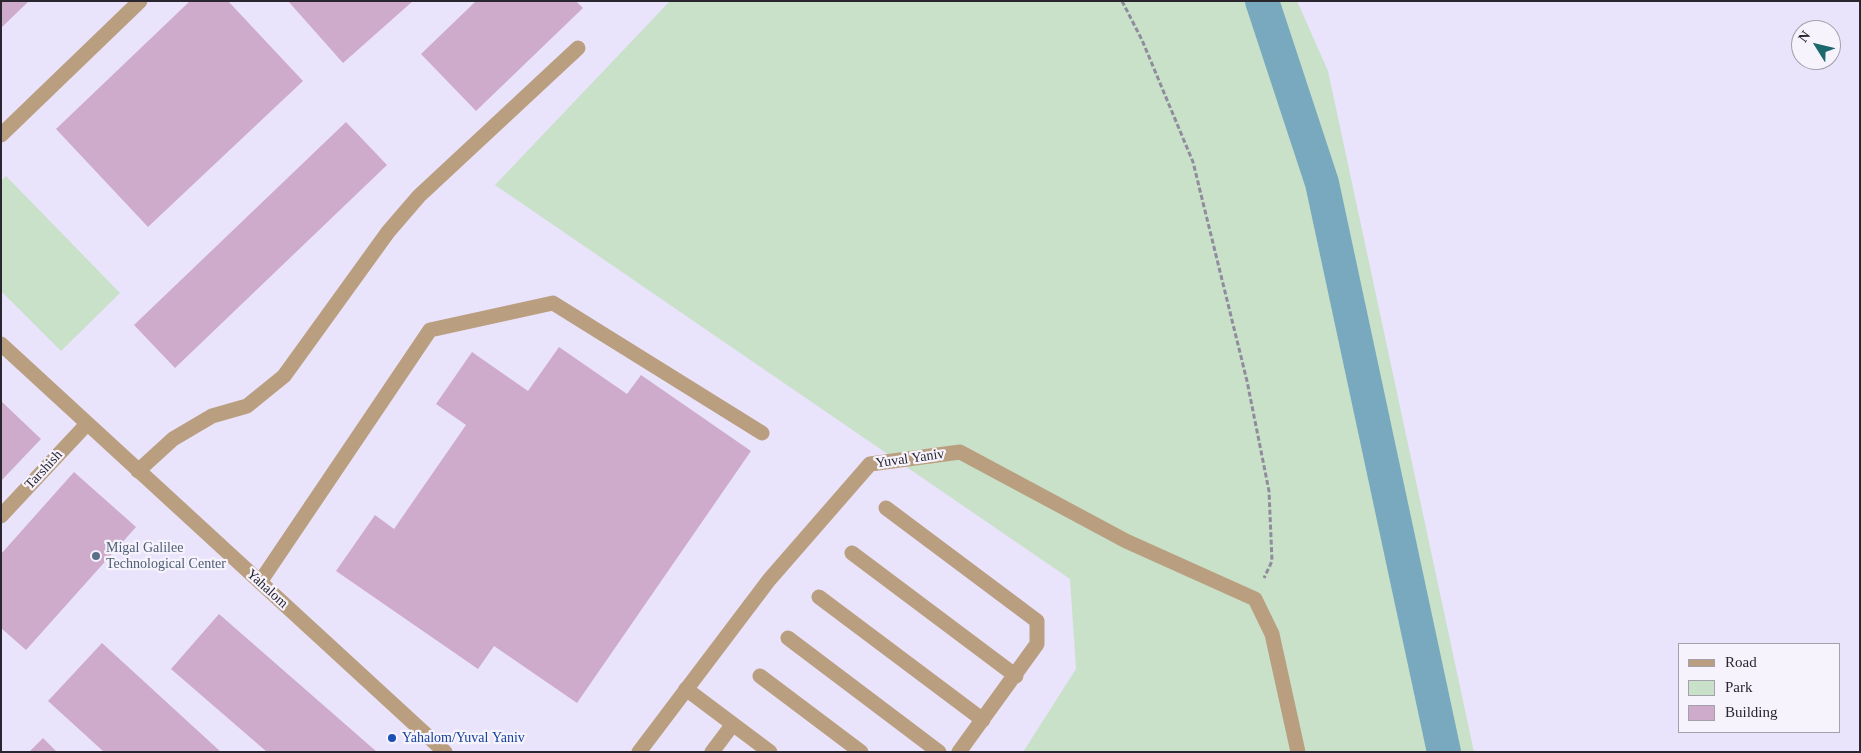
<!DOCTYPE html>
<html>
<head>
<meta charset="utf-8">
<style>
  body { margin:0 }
  #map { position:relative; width:1861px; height:753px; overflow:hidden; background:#eae3fc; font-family:"Times New Roman",serif }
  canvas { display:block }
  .frame { position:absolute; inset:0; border:2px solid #29262f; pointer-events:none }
  .legend { position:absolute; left:1678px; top:643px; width:162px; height:90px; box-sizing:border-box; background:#f6f3fd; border:1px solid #a4a1ab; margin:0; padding:6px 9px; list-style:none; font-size:15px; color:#29262f }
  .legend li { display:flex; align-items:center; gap:10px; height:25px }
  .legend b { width:25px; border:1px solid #a4a1ab }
  .north { position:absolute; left:1791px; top:20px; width:50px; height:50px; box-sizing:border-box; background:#f6f3fd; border:1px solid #a4a1ab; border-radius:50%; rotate:306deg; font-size:14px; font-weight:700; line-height:20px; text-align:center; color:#29262f }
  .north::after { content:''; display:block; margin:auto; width:18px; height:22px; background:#1b686f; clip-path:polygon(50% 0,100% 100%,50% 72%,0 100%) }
</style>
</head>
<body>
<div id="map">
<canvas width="1861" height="753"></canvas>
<div class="frame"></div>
<ul class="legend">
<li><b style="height:6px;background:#b99f7f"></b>Road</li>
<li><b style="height:14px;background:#c8e1c8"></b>Park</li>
<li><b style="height:14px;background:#cfabcb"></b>Building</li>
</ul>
<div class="north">N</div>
</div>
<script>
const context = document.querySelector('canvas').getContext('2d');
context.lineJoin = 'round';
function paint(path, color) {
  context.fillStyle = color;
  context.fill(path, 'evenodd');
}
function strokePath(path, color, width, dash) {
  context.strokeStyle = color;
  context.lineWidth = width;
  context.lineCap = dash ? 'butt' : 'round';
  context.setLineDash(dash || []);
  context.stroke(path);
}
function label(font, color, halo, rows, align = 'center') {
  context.font = font + ' "Times New Roman",serif';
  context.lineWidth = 4.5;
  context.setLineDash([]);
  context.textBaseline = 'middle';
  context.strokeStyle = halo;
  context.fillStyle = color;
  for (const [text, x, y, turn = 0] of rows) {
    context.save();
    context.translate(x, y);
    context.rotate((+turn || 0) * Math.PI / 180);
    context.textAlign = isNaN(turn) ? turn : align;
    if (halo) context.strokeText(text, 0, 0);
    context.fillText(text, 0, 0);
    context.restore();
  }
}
const green = new Path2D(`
  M670 1H1297L1328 71 1474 752H1023L1076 669 1070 579 495 185Z
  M6 176 120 293 61 351 1 291V181Z`);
const canal = new Path2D(`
  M1262 1 1322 183 1444 752`);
const building = new Path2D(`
  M1 1H29L1 28Z
  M190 1H228L303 81 148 227 56 129Z
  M288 1H413L343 63Z
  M476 1H576L583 8 476 111 421 54Z
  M346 122 387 165 175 368 134 325Z
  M559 347 627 394 641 375 751 451 577 703 494 646 478 669 336 571 375 515 394 529 466 425 436 404 472 352 528 391Z
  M1 401 41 439 1 481Z
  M74 472 136 527 26 650 1 628V554Z
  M219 614 377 752H267L171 669Z
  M102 643 221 752H104L48 701Z
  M43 738 57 752H29Z`);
const path = new Path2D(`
  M1122 1 1142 40 1193 162 1247 381 1269 491 1272 561 1264 578`);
const lane = new Path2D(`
  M1 135 140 1
  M138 471 173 439 212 416 247 406 284 376 388 232 419 196 578 48
  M886 508 1037 621V644L959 752
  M1 516 87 424
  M852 553 1016 676
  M260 582 430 330 553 303 762 433
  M819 597 983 720
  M788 638 939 752
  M760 676 861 752
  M686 689 770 752
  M712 752 733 724`);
const street = new Path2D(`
  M1 344 445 752
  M639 752 769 580 870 464 960 452 1126 541 1255 599 1272 634 1298 752`);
const markers = [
  [96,556,5,"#5c6f8a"],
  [392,738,5,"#1a4fb4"]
];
const streetNames = [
  ["Yuval Yaniv",910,459,-8],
  ["Tarshish",44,470,-47],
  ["Yahalom",267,589,42]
];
const serviceNames = [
  ["Migal Galilee",106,548],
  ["Technological Center",106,564]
];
const transitNames = [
  ["Yahalom/Yuval Yaniv",402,738]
];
paint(green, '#c8e1c8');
strokePath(canal, '#79a9be', 34);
paint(building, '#cfabcb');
strokePath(path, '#918c9d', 3, [5, 2.5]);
strokePath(lane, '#b99f7f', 15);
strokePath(street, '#b99f7f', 15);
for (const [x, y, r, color] of markers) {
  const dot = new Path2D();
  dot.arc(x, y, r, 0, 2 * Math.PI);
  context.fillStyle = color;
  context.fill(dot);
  strokePath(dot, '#f6f3fd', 2);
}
label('14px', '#29262f', '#f6f3fd', streetNames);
label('14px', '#4e5e75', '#f6f3fd', serviceNames, 'left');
label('14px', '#164399', '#f6f3fd', transitNames, 'left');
</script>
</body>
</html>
